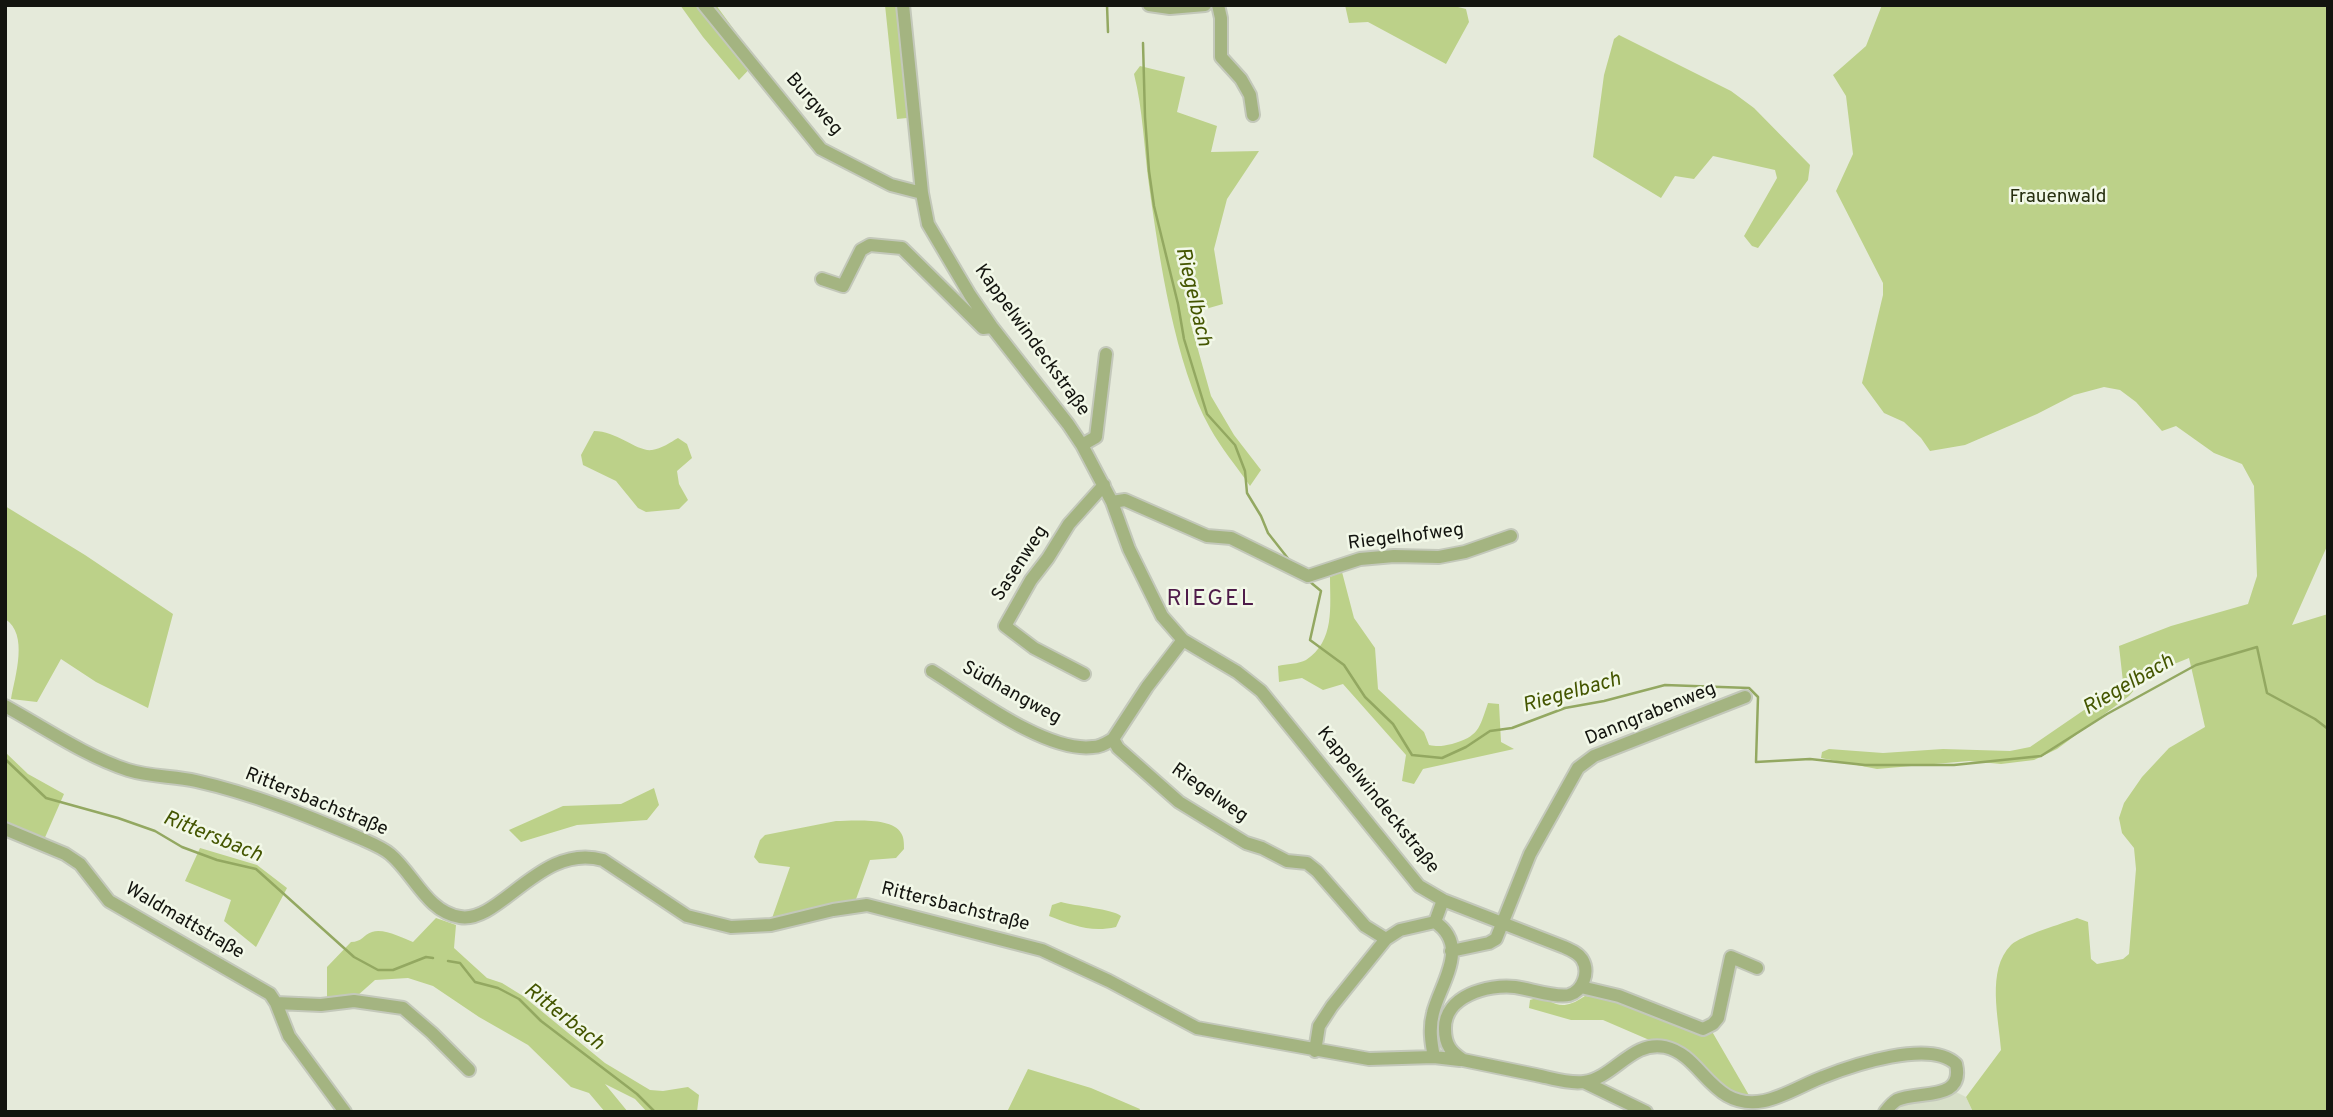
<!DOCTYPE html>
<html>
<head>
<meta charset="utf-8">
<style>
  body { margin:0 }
  #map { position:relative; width:2333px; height:1117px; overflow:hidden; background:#e5eada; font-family:Overpass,sans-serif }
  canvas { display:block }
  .frame { position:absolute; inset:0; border:7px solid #13140f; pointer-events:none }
</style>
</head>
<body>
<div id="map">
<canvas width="2333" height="1117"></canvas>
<div class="frame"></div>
</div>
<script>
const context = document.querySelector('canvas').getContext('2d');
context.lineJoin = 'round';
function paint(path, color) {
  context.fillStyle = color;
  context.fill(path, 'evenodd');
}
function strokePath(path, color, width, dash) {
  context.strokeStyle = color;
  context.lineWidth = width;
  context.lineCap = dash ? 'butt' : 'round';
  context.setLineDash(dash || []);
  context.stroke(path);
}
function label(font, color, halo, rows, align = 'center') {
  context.font = font + ' Overpass,sans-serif';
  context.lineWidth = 5;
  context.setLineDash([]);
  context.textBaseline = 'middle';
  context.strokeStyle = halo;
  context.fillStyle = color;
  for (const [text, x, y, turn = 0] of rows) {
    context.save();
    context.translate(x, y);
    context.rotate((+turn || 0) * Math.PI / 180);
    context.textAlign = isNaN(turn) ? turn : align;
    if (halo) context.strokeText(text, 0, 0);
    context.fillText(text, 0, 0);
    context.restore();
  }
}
const built = new Path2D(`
  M1948 1088 1966 1097 1973 1112H1877L1888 1099Z`);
const green = new Path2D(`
  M680 5H716L757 61 739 80 703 37Z
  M885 5H896L902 51 907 118 897 119Z
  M1345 5H1450L1466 9 1469 22 1446 64 1368 22 1349 23Z
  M1882 5H2328V544L2292 625 2328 614V1112H1973L1966 1097 2001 1050C1999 1019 1986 970 2011 945 2022 935 2062 924 2077 918L2088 922 2091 959 2097 964 2123 959 2129 954 2136 869 2134 848 2122 833 2119 818 2124 803 2142 777 2169 748 2205 727 2189 658 2147 675 2129 696 2057 749 2034 760 2001 764 1969 761 1877 769 1821 758 1822 752 1829 749 1883 753 1943 749 2010 751 2030 747 2103 697 2124 691 2119 646 2171 626 2248 604 2257 576 2254 486 2242 464 2214 453 2176 426 2162 431 2136 402 2120 390 2104 387 2074 395 2037 414 1965 445 1930 451 1921 438 1904 422 1884 413 1862 383 1883 295V283L1836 191 1853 154 1846 96 1833 75 1866 46Z
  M1619 35 1731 91 1754 108 1810 165 1808 180 1758 248 1752 246 1744 236 1777 178 1775 170 1713 156 1694 179 1675 176 1661 198 1593 157 1604 75 1614 39Z
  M1140 66 1185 77 1177 112 1217 126 1211 152 1259 151 1227 199 1214 249 1223 304 1195 312 1190 321 1211 396 1234 435 1261 470 1250 486C1237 467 1221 448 1210 428 1175 365 1159 257 1149 185 1144 148 1143 110 1134 74Z
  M594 431C617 431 637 452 652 450 661 449 671 442 678 438L687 444 692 458 677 471 679 484 688 500 679 509 646 512 638 508 616 481 583 465 581 455Z
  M5 506 85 555 173 614 148 708 96 682 61 659 37 702 11 699C15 676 29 634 5 619Z
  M1342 572 1354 618 1375 648 1378 689 1424 732 1429 745C1438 747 1443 746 1452 744 1479 736 1479 729 1488 703L1499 704 1501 742 1514 749 1423 769 1414 784 1402 781 1406 755 1343 684 1323 690 1302 678 1279 682 1278 666C1286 664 1299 664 1306 660 1335 641 1330 607 1330 577Z
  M5 752 28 774 64 794 43 842 5 825Z
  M654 788 659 805 647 820 577 825 521 842 509 830 563 806 621 804Z
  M836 821C852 821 892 817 901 833 904 837 904 844 904 849L896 858 870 860 855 902 771 921 790 867 759 863 754 857 760 840 765 835Z
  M200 848 257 865 287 888 256 947 224 921 231 900 185 881Z
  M1061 902C1075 906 1113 909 1121 916L1116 927C1090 933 1073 925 1049 916L1052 905Z
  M436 918 456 925 454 948 487 978 502 983 523 996 605 1063 650 1090 663 1091 688 1087 699 1095 697 1112H647L635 1099 605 1084 628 1112H605L589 1093 571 1087 528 1045 479 1017 433 986 408 978 375 980 357 996 327 1000V967L351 942C362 942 363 935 372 932 384 928 402 938 413 942Z
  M1585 996 1618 1000 1710 1028 1750 1097 1732 1092 1711 1079 1682 1049 1671 1043 1654 1042 1603 1020H1571L1529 1008 1530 1000C1553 992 1553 1018 1585 996Z
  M1028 1069 1091 1088 1140 1109 1139 1112H1007Z`);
const stream = new Path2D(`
  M1107 5 1108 32
  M1143 43 1145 117 1149 171 1154 206 1178 304 1184 339 1207 414 1235 445 1245 471 1247 493 1261 516 1268 533 1290 561
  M1309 581 1321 591 1310 640 1344 665 1365 697 1393 724 1412 755 1442 758 1466 747 1490 731 1512 728 1565 708 1604 701 1665 685 1749 688 1758 697 1756 762 1810 759 1865 765H1954L2041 756 2107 714 2196 665 2257 647 2267 693 2315 719 2328 729
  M5 759 46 798 118 818 155 831 182 847 217 860 256 869 354 957 378 970H393L426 957 433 958
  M448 961 460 963 475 982 498 988 519 999 541 1021 637 1094 655 1112`);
const minor = new Path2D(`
  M704 5 821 149 891 185 922 193
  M903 5 922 193 928 224 970 295 992 327 1068 424 1082 445 1112 502 1129 549 1162 616 1183 640 1237 672 1261 691 1419 886 1443 900 1564 947C1571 950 1578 953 1582 959 1590 972 1583 991 1569 995 1556 998 1530 989 1515 987 1488 984 1444 996 1445 1029 1445 1045 1451 1052 1463 1060 1488 1065 1512 1070 1536 1075 1551 1078 1569 1084 1584 1082 1614 1078 1632 1040 1665 1047 1703 1055 1711 1111 1764 1101 1784 1097 1804 1084 1823 1077 1853 1065 1930 1039 1956 1064 1965 1102 1918 1090 1897 1100 1892 1103 1889 1107 1885 1112
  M1149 5 1170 8 1205 5
  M1218 5 1221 18V57L1241 79 1250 95 1253 115
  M822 279 843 286 861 250 870 245 902 248 983 328 992 327
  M1082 445 1096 437 1106 354
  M1112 502 1125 500 1207 536 1231 538 1308 576 1360 559 1394 556 1439 557 1465 552 1511 536
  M1183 640 1147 687 1113 739 1118 748 1179 802 1246 843 1262 848 1287 861 1307 863 1317 871 1365 926 1386 939
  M932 671C971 695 1046 753 1093 747 1101 747 1106 743 1113 739
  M1084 674 1034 648 1005 626 1031 580 1048 558 1069 524 1104 485
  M5 706C45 728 85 756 128 770 150 777 174 776 196 781 254 794 308 816 362 839 371 843 383 848 390 854 414 874 427 912 460 917 500 924 541 842 603 860L687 916 731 927 771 925 833 910 867 905 1042 950 1109 981 1197 1028 1369 1059 1434 1057 1460 1060
  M5 829 65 854 80 864 109 901 270 994 276 1003 289 1036 345 1112
  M1451 951 1489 943 1496 939 1530 854 1578 768 1594 756 1745 697
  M1581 987 1619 996 1703 1029 1713 1024 1718 1018 1731 957 1757 968
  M276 1003 321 1005 354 1001 403 1008 432 1033 469 1070
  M1315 1051 1319 1026 1332 1006 1386 939 1400 930 1435 922 1443 900
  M1434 1057C1431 1042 1429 1028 1433 1013 1440 984 1471 946 1435 922
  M1584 1082 1646 1112`);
const streetNames = [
  ["Burgweg",813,105,49],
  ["Kappelwindeckstraße",1031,341,54],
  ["Riegelhofweg",1406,538,-7],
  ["Sasenweg",1021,564,-57],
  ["Südhangweg",1011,694,29],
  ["Danngrabenweg",1651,715,-22],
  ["Riegelweg",1209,794,35],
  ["Kappelwindeckstraße",1377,801,51],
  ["Rittersbachstraße",316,803,22],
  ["Rittersbachstraße",955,908,14],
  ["Waldmattstraße",184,922,30]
];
const parkNames = [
  ["Frauenwald",2058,198]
];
const waterNames = [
  ["Riegelbach",1192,297,77],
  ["Riegelbach",2129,686,-30],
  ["Riegelbach",1572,694,-16],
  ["Rittersbach",212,838,22],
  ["Ritterbach",563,1018,38]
];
const quarterNames = [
  ["RIEGEL",1211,600]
];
paint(built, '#d7dfc8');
paint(green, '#bcd189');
strokePath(stream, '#93a861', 2.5);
strokePath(minor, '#c3c8ba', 16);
strokePath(minor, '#a4b481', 12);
label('19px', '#13140f', '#f2f8e8', streetNames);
label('19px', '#272f10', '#f2f8e8', parkNames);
label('italic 21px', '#445600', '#f2f8e8', waterNames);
context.letterSpacing = '2px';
label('23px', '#4f1c4a', '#f2f8e8', quarterNames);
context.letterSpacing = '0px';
</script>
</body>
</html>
